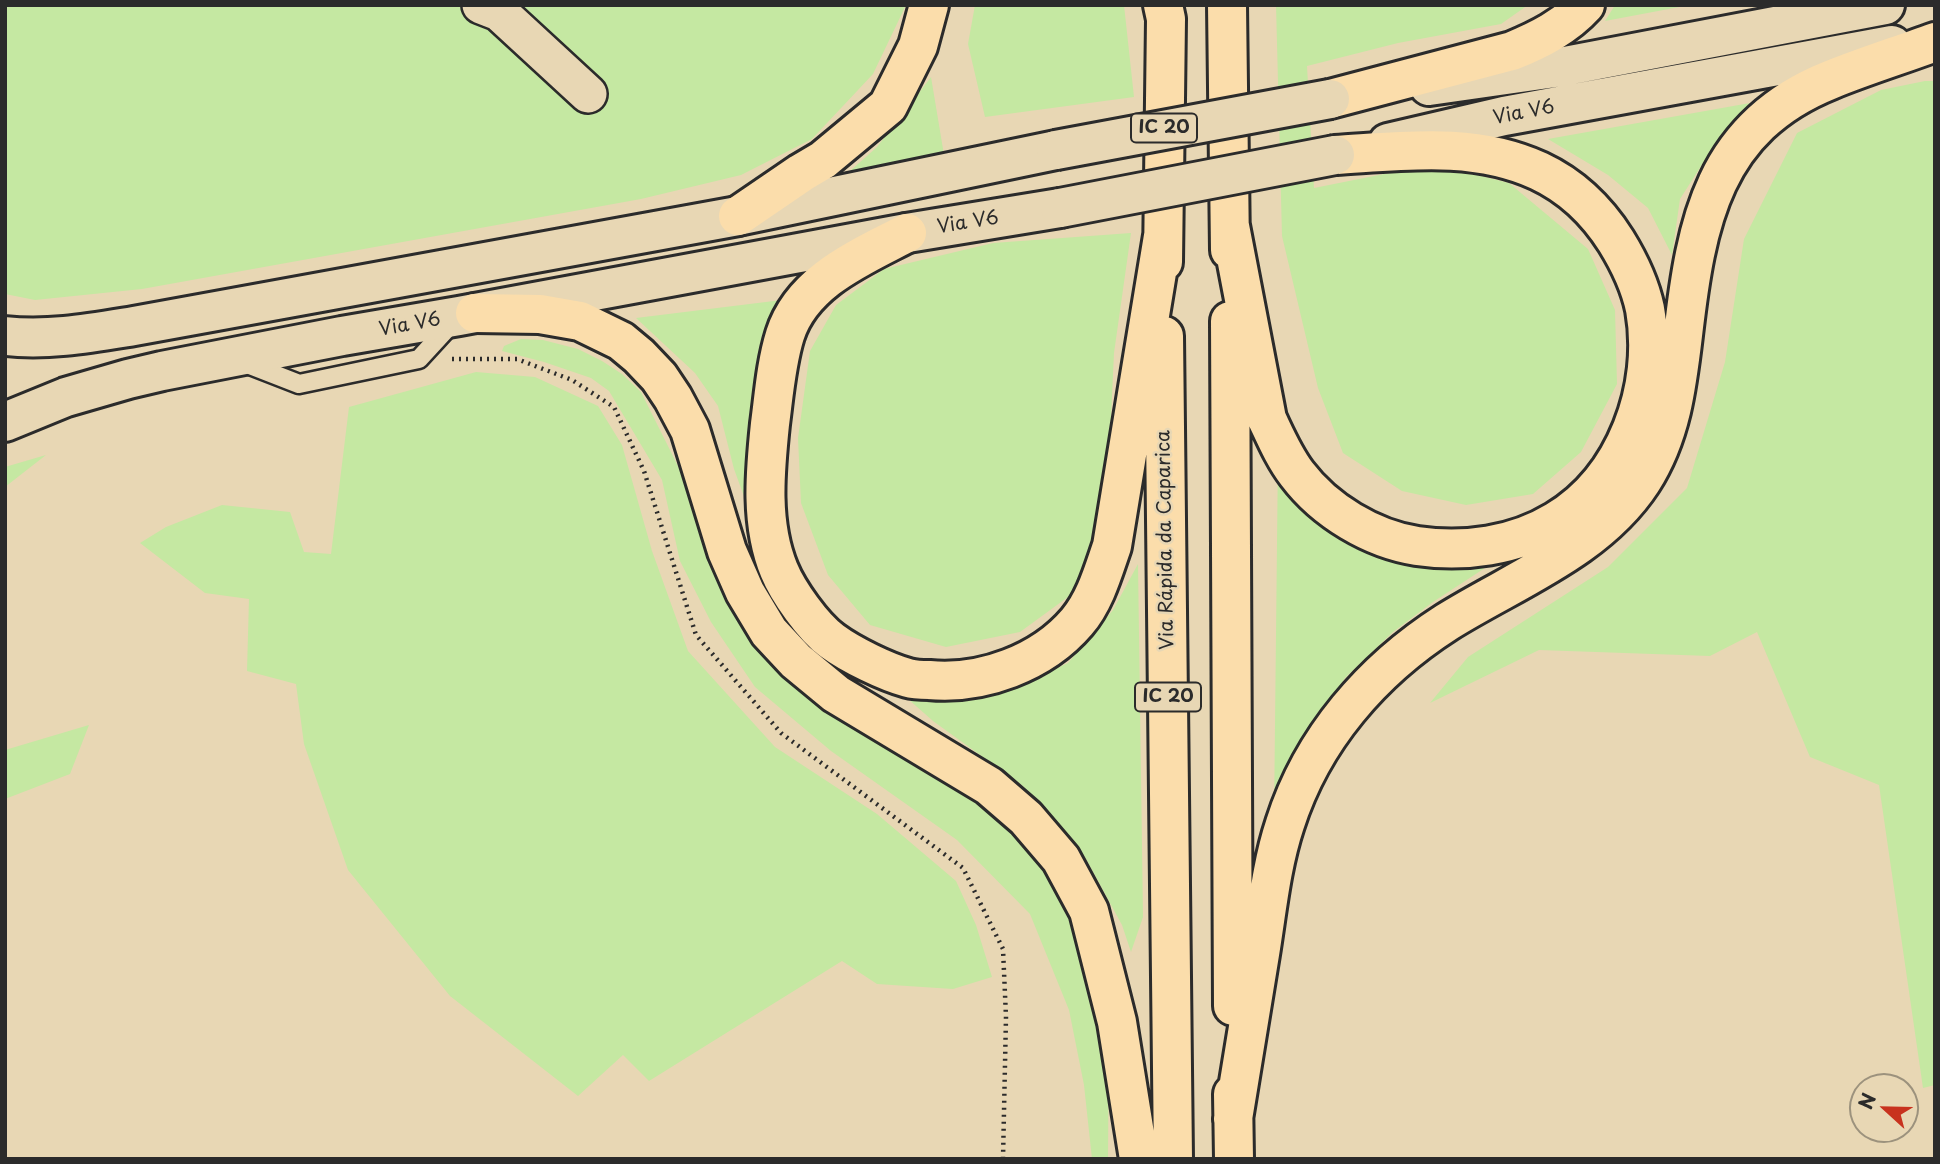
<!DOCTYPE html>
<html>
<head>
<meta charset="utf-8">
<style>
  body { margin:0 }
  #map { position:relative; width:1940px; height:1164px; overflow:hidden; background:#e8d7b4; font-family:"Playpen Sans",sans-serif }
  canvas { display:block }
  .frame { position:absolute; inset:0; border:7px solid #2b2b2b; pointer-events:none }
  .north { position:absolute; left:1849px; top:1073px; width:70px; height:70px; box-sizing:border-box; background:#e8d7b4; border:2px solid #9c927d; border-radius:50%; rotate:292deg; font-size:19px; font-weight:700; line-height:28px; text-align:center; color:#2b2b2b }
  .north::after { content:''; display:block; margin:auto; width:24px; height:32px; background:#c8321e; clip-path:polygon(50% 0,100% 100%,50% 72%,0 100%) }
</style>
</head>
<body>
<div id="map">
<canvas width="1940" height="1164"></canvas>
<div class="frame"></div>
<div class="north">N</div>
</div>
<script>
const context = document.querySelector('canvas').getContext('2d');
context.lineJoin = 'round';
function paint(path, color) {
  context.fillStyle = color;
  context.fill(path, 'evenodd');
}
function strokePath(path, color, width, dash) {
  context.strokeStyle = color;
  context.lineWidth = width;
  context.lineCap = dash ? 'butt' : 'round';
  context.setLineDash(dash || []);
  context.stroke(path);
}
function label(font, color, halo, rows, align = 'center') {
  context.font = font + ' "Playpen Sans",sans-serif';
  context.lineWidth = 5;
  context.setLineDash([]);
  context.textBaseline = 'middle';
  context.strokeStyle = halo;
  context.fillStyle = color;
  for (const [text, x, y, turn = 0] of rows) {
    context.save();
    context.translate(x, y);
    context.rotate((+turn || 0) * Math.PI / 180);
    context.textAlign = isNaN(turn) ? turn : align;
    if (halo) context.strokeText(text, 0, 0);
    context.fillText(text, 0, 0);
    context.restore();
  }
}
const green = new Path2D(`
  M5 5H906L873 74 812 139 741 175 641 199 142 289 35 300 5 294Z
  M975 5H1124L1134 97 985 117 968 44Z
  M1276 5H1528L1501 24 1398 43 1307 66 1314 188 1434 164 1509 183 1588 249 1615 310 1617 384 1581 452 1533 494 1466 505 1402 491 1343 453 1318 388 1282 236Z
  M1615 5H1690L1605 21Z
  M931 77 944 155 841 179 877 147Z
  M1925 81H1935V1085L1923 1088 1879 785 1810 757 1757 632 1710 656 1539 650 1430 703 1468 657 1608 567 1687 488 1725 362 1744 239 1797 133 1881 90Z
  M1750 103 1705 160 1680 199 1672 255 1648 208 1608 175 1548 139Z
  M1131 233 1114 353 1107 504 1079 589 1020 632 946 647 870 625 828 575 801 503 798 438 810 351 836 305 884 269 993 243Z
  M782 300 762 336 755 383 749 510 734 469 718 406 695 373 636 318Z
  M521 339 543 340 578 349 602 361 622 374 641 392 682 474 741 628 808 690 997 811 1070 902 1109 1026 1108 1159H1092L1084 1085 1069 1010 1030 914 957 840 831 751 755 687 711 622 680 561 662 480 609 391 591 378 544 362 502 351 504 346Z
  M476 372 535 377 598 406 622 445 652 551 688 651 775 747 877 814 956 881 976 925 992 977 953 989 877 984 842 961 649 1081 623 1055 578 1096 450 996 348 870 304 744 296 684 247 671 249 599 205 593 140 543 166 527 222 505 290 512 304 552 331 554 349 407Z
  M1278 452 1449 564 1488 566 1433 602 1393 632 1345 678 1301 747 1274 817Z
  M46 455 5 487V467Z
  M1138 564 1143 917 1131 952 1122 925 1086 859 1023 786 933 721 899 691 927 695 1010 689 1068 663 1113 610Z
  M89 725 70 774 5 799V750Z`);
const path = new Path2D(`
  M452 359H517L572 380 614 407 644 471 696 635 781 733 963 868 1003 949 1006 1017 1003 1159`);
const service = new Path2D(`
  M245 363 299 384 419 359 453 322`);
const minor = new Path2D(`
  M481 5 499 12 588 94`);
const secondary = new Path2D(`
  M1429 86 1555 68 1885 5
  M1388 143 1504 116 1892 45
  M5 336C48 341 91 333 134 326L738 216 1056 150
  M5 422 66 397 128 379 162 371 342 336 459 316 907 233 1060 208`);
const trunk = new Path2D(`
  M1227 5 1230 250
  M1330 99 1512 51C1539 40 1565 27 1585 5
  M738 216 801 173 823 160 888 106 918 46 929 5
  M1230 226 1267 419C1276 438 1284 457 1297 474 1325 511 1372 539 1417 546 1464 553 1515 546 1556 521 1626 479 1659 387 1645 309 1640 285 1629 262 1616 241 1597 211 1571 186 1539 171 1474 141 1403 151 1335 155
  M907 233C861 257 802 281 785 335 776 364 774 394 770 424 765 472 760 524 779 570 788 592 813 627 832 641 851 655 886 672 908 678 915 680 923 680 929 680 982 685 1042 663 1077 622 1095 601 1103 572 1112 546L1163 236
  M1163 262 1166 19 1163 5
  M475 313 540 314 580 321 621 341 639 356 659 377 673 398 690 430 727 551 745 592 769 632 796 661 836 694 989 786 1026 818 1061 859 1089 911 1117 1022 1139 1159
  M1230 321 1233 1006
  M1164 336 1173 1159
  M1233 1094 1234 1159
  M1233 1119C1242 1064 1251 1009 1260 954 1267 911 1271 866 1285 824 1312 739 1372 670 1447 622 1514 580 1597 550 1642 481 1671 436 1677 386 1683 335 1696 222 1713 127 1830 80 1864 66 1900 55 1935 42`);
const secondaryBridge = new Path2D(`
  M1056 150 1330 99
  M1060 208 1335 155`);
const shields = [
  [1164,128,66],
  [1168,697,66]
];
const shieldNames = [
  ["IC 20",1164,128],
  ["IC 20",1168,697]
];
const streetNames = [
  ["Via V6",1524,113,-11],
  ["Via V6",968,223,-9],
  ["Via V6",410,325,-10],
  ["Via Rápida da Caparica",1166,540,-91]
];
paint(green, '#c5e8a2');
strokePath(service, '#2b2b2b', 23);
strokePath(minor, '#2b2b2b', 42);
strokePath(secondary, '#2b2b2b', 44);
strokePath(trunk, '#2b2b2b', 44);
strokePath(path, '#2b2b2b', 4.5, [2, 5]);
strokePath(service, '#e8d7b4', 18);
strokePath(minor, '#e8d7b4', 37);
strokePath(secondary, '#e8d7b4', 38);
strokePath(trunk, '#fbddab', 38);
strokePath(secondaryBridge, '#2b2b2b', 44, []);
strokePath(secondaryBridge, '#e8d7b4', 38);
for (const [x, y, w] of shields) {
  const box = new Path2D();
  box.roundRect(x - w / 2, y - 14.5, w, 29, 5);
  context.fillStyle = '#e8d7b4';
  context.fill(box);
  strokePath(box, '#2b2b2b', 2);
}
label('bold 18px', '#2b2b2b', null, shieldNames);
label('19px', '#2b2b2b', '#e8d7b4', streetNames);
</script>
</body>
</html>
